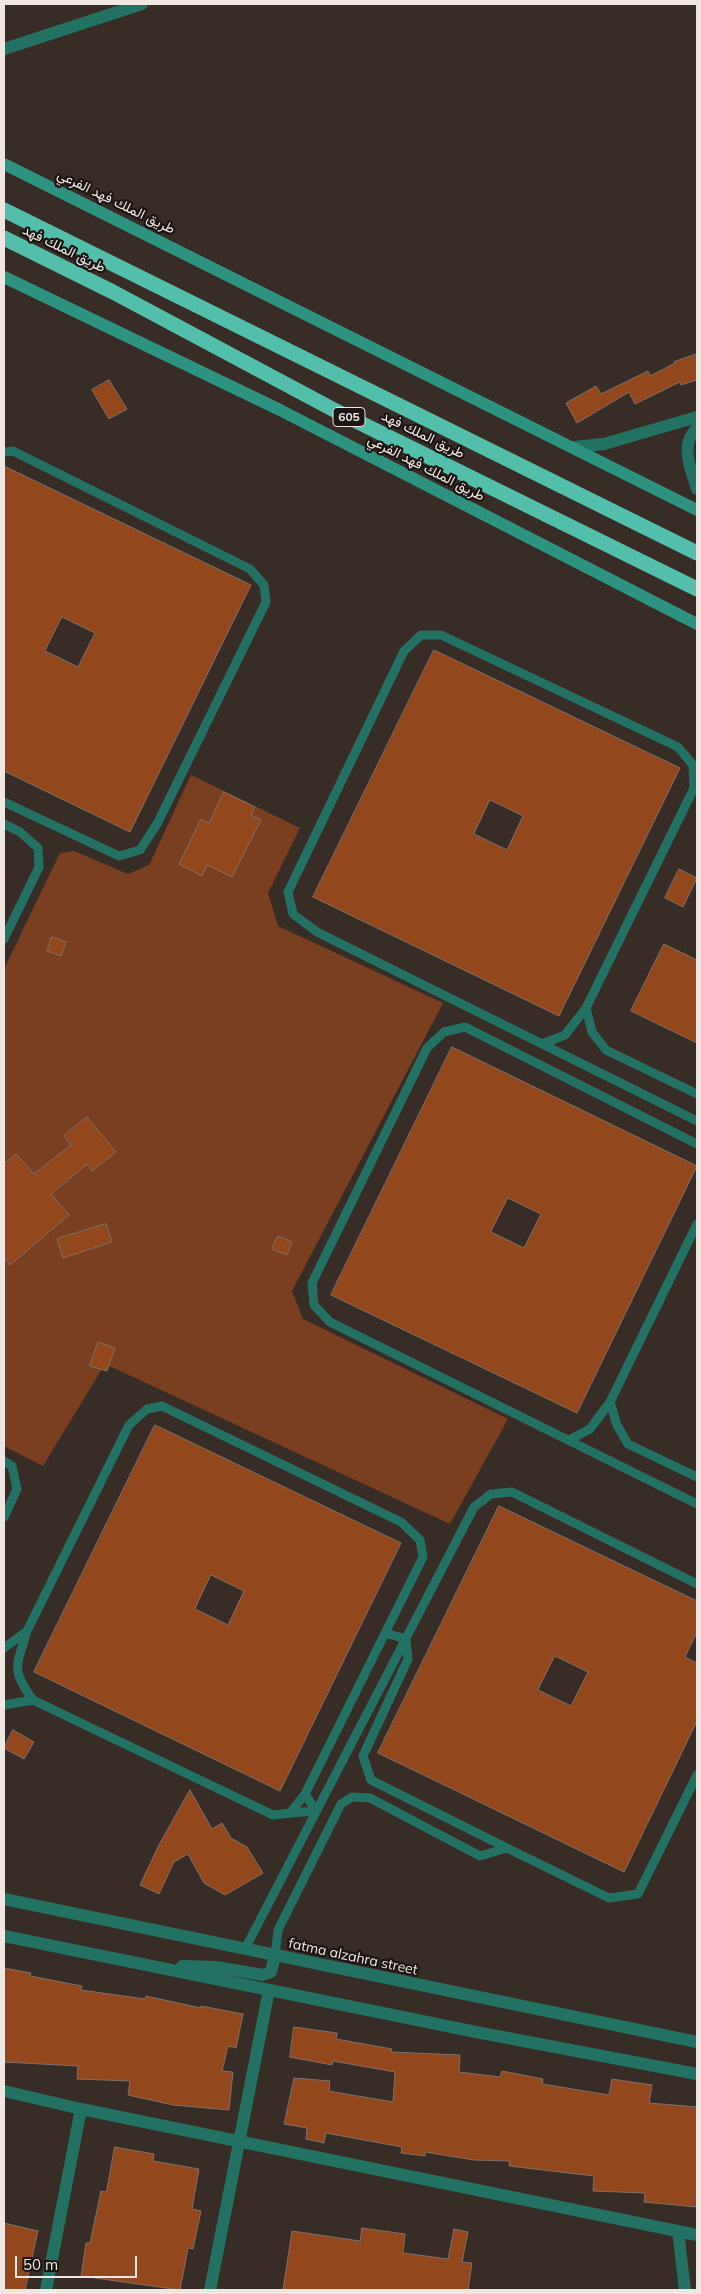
<!DOCTYPE html>
<html>
<head>
<meta charset="utf-8">
<style>
  body { margin:0 }
  #map { position:relative; width:701px; height:2294px; overflow:hidden; background:#382c26; font-family:Mulish,sans-serif }
  canvas { display:block }
  .frame { position:absolute; inset:0; border:5px solid #f0e7e3; pointer-events:none }
  .scale { position:absolute; left:15px; top:2256px; width:122px; height:22px; box-sizing:border-box; border:2px solid #f0e7e3; border-top:0; padding-left:6px; font-size:15px; line-height:18px; white-space:nowrap; color:#f0e7e3; -webkit-text-stroke:4px #1b1613; paint-order:stroke }
</style>
</head>
<body>
<div id="map">
<canvas width="701" height="2294"></canvas>
<div class="frame"></div>
<div class="scale">50 m</div>
</div>
<script>
const context = document.querySelector('canvas').getContext('2d');
context.lineJoin = 'round';
function paint(path, color) {
  context.fillStyle = color;
  context.fill(path, 'evenodd');
}
function strokePath(path, color, width, dash) {
  context.strokeStyle = color;
  context.lineWidth = width;
  context.lineCap = dash ? 'butt' : 'round';
  context.setLineDash(dash || []);
  context.stroke(path);
}
function label(font, color, halo, rows, align = 'center') {
  context.font = font + ' Mulish,Vazirmatn,sans-serif';
  context.lineWidth = 4.5;
  context.setLineDash([]);
  context.textBaseline = 'middle';
  context.strokeStyle = halo;
  context.fillStyle = color;
  for (const [text, x, y, turn = 0] of rows) {
    context.save();
    context.translate(x, y);
    context.rotate((+turn || 0) * Math.PI / 180);
    context.textAlign = isNaN(turn) ? turn : align;
    if (halo) context.strokeText(text, 0, 0);
    context.fillText(text, 0, 0);
    context.restore();
  }
}
const green = new Path2D(`
  M191 775 300 828 268 893 278 926 443 1003 292 1291 303 1319 508 1419 450 1524 105 1364 43 1466 4 1446V969L60 853 74 851 128 874 149 865Z`);
const building = new Path2D(`
  M697 354V380L681 385 680 382 635 404 629 392 577 423 566 403 596 386 601 394 648 371 650 376 675 363 674 362Z
  M109 380 127 409 109 419 92 390Z
  M4 466 251 585 130 832 4 771ZM62 617 95 633 78 667 45 651Z
  M434 650 680 768 559 1016 313 897ZM490 800 523 816 507 850 474 834Z
  M224 792 255 807 251 815 261 820 232 877 207 865 202 876 179 864 201 819 209 823Z
  M679 869 697 878 683 907 665 898Z
  M52 937 66 942 61 956 47 951Z
  M664 944 697 960V1043L631 1011Z
  M452 1047 697 1166 577 1413 331 1295ZM508 1198 541 1214 524 1248 491 1232Z
  M87 1117 116 1152 92 1171 87 1164 51 1194 69 1215 10 1265 4 1257V1164L16 1154 34 1174 71 1145 64 1136Z
  M106 1224 112 1242 63 1258 57 1239Z
  M278 1236 292 1242 287 1255 272 1249Z
  M98 1342 115 1348 107 1371 90 1366Z
  M155 1425 401 1543 280 1791 34 1672ZM211 1575 244 1591 228 1625 195 1609Z
  M499 1506 697 1601V1632L685 1657 697 1663V1721L624 1872 378 1753ZM555 1656 588 1672 571 1706 538 1690Z
  M13 1730 34 1742 24 1759 4 1748Z
  M190 1790 212 1829 222 1823 231 1838 247 1847 263 1873 225 1895 204 1883 188 1854 174 1862 159 1894 140 1885 159 1845Z
  M4 1968 31 1973 30 1976 82 1986 81 1990 145 1999 146 1996 201 2008V2006L243 2014 236 2048 228 2046 222 2071 233 2072 229 2110 173 2105 128 2095 130 2081 77 2079 78 2066 4 2062Z
  M294 2027 337 2033 336 2039 392 2049 391 2052 460 2055 459 2072 500 2077 502 2071 543 2079 542 2084 609 2095 612 2079 652 2085 649 2103 697 2107V2207L644 2202 645 2193 593 2191 594 2176 509 2166 510 2161 474 2160 425 2152V2156L401 2153 402 2147 326 2133 324 2143 306 2139 307 2128 284 2124 294 2078 330 2081 329 2091 334 2092 393 2102 395 2072 333 2061 332 2065 290 2057Z
  M115 2147 154 2154 153 2161 199 2169 192 2209 201 2211 193 2249 188 2248 180 2290 81 2276 86 2243H90L101 2191 106 2192Z
  M4 2223 38 2231 25 2290H4Z
  M362 2228 405 2234 403 2253 448 2259 454 2229 468 2232 462 2262 472 2263 468 2290H283L292 2231 360 2241Z`);
const service = new Path2D(`
  M4 452 13 451 250 569 264 585 266 602 157 824 140 850 119 856 4 802
  M4 824 20 832 38 848 39 867 4 939
  M542 1044 565 1035 586 1008
  M697 1094 606 1050 592 1032 586 1008 694 788 693 765 678 747 441 635H421L404 651 288 892 293 914 317 932 697 1121
  M697 1144 465 1027 444 1032 427 1048 312 1283 314 1305 330 1322 697 1504
  M697 1224 610 1402 617 1425 628 1444 697 1477
  M569 1440 590 1429 610 1402
  M4 1461 12 1466 17 1489 4 1517
  M27 1631C17 1665 10 1669 33 1700
  M385 1633 406 1639 408 1659 363 1756 371 1780 507 1848
  M4 1648 27 1631 129 1425 147 1409 162 1406 401 1522 420 1540 423 1557 305 1794 290 1813 273 1815 33 1700 4 1705
  M290 1813 316 1811 305 1794
  M245 1949 474 1507 491 1494 512 1492 697 1584
  M275 1956 278 1930 341 1804 352 1797 370 1798 480 1856 507 1848 609 1898 638 1894 697 1775`);
const minor = new Path2D(`
  M4 49 142 4
  M697 428C679 445 691 469 697 489
  M573 447 604 444 697 417
  M4 2091 81 2109 697 2235
  M678 2231 685 2290
  M46 2290 81 2109
  M210 2290 269 1990`);
const tertiary = new Path2D(`
  M4 1899 697 2042
  M4 1936 476 2032 697 2074
  M182 1966 216 1967 263 1975 271 1972 275 1956`);
const secondary = new Path2D(`
  M4 164 697 510
  M4 277 278 409 697 624`);
const motorway = new Path2D(`
  M4 210 697 553
  M4 238 113 292 336 411 697 589`);
const shields = [
  [349,417,32]
];
const shieldNames = [
  ["605",349,417]
];
const streetNames = [
  ["طريق الملك فهد الفرعي",116,202,26],
  ["طريق الملك فهد",64,249,26],
  ["طريق الملك فهد",423,435,26],
  ["طريق الملك فهد الفرعي",426,468,27],
  ["fatma alzahra street",353,1957,12]
];
paint(green, '#7a3f20');
paint(building, '#92471c');
strokePath(building, '#7f7069', 1);
strokePath(service, '#237163', 9);
strokePath(minor, '#237163', 12);
strokePath(tertiary, '#237163', 12);
strokePath(secondary, '#2e9280', 12);
strokePath(motorway, '#53bfaa', 15);
for (const [x, y, w] of shields) {
  const box = new Path2D();
  box.roundRect(x - w / 2, y - 9.5, w, 19, 4);
  context.fillStyle = '#1b1613';
  context.fill(box);
  strokePath(box, '#f0e7e3', 1);
}
label('bold 12px', '#f0e7e3', null, shieldNames);
label('14px', '#f0e7e3', '#1b1613', streetNames);
</script>
</body>
</html>
